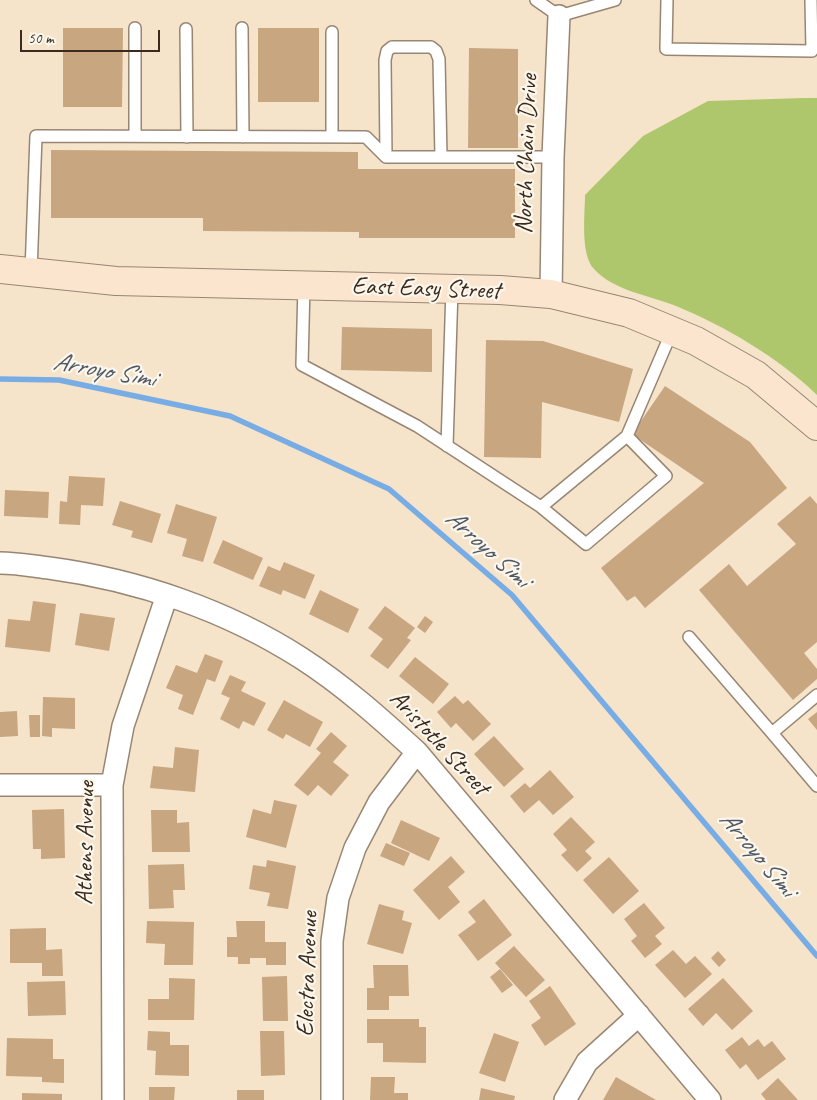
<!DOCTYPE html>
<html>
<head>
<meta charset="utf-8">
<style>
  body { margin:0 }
  #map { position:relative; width:817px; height:1100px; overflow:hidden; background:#f5e3ca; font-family:Caveat,sans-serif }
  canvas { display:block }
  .scale { position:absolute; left:20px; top:30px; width:140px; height:22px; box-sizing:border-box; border:2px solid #3b2a1e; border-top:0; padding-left:6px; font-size:15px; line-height:18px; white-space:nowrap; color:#3b2a1e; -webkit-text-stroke:4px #fbf7ec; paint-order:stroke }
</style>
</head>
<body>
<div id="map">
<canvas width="817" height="1100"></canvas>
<div class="scale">50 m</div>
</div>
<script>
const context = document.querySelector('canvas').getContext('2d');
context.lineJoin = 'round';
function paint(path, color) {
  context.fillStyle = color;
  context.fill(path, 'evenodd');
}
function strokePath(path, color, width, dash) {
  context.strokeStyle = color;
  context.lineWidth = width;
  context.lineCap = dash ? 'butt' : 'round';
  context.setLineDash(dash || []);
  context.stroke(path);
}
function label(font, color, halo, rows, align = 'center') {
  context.font = font + ' Caveat,sans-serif';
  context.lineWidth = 4.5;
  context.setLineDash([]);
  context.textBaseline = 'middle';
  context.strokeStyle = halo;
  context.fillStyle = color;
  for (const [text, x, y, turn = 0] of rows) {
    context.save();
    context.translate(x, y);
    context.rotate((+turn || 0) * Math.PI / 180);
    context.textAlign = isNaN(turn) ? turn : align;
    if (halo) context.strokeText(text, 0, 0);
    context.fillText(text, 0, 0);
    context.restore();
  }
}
const green = new Path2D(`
  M804 98H817V395C779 358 725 326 676 306 649 295 614 291 594 269 580 254 585 214 585 195L643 136 708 101Z`);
const stream = new Path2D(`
  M0 379 59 380 230 416 389 489 512 595 817 956`);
const building = new Path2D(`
  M63 28H123L122 107H63Z
  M258 28H319V102H258Z
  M469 48 518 49V148H468Z
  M51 150 358 152V169H515V238H359V232L203 231V218H51Z
  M342 327 432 329V372L341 370Z
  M486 340 543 341 633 369 619 422 542 402 541 458 484 457Z
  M665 386 750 442 787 488 645 608 635 596 627 601 601 568 704 483 632 434Z
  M69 476 105 478 103 506 81 505 80 525 59 524 60 501 67 502Z
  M5 490 49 492 48 518 4 516Z
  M810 496 817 504V642L804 653 817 669V679L793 700 699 590 729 564 747 586 796 544 777 524Z
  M120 501 161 514 152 543 131 537 133 531 112 525Z
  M176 504 217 517 203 562 182 556 187 539 167 533Z
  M223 540 263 558 253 580 213 563Z
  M284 562 315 575 305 599 283 590 281 595 259 586 268 566 280 571Z
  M320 590 359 609 348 633 309 614Z
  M33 601 56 604 50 652 5 647 8 619 30 621Z
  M385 606 415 628 407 638 411 640 388 669 370 656 383 639 368 628Z
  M80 613 115 618 109 651 75 645Z
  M425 616 433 622 425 633 417 627Z
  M205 654 223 661 215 682 207 679 193 715 178 709 183 695 166 688 176 665 197 673Z
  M415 657 449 684 433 704 399 676Z
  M230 675 246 682 241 691 266 703 254 726 243 721 239 729 220 719 230 698 221 694Z
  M455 696 463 704 468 700 491 724 473 741 456 723 451 728 437 712Z
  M43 697 75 698V729L52 728V737L42 736Z
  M284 700 323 722 310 747 286 734 283 739 267 730Z
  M17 711 18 736 0 737V712Z
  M817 712V730L808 719Z
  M29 715H40V737H30Z
  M331 732 347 746 333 762 349 775 331 796 318 785 308 796 294 785 321 753 316 749Z
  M494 736 524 769 504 787 474 754Z
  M175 747 199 750 195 792 150 788 153 766 173 768Z
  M550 770 574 797 553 815 539 800 524 813 510 796 525 783 530 788Z
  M274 800 297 805 286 848 246 837 253 809 271 814Z
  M64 809 65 858 41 859V849H33L32 810Z
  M151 810H177V823L189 822 190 852H152Z
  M571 817 595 842 585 851 592 858 577 872 561 855 567 850 553 834Z
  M401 820 440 838 429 861 391 843Z
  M386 843 410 853 404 866 380 856Z
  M451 856 465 872 448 887 460 902 439 920 413 890Z
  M609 857 639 891 613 914 583 880Z
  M267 860 296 866 288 909 267 906 270 893 249 889 253 865 266 867Z
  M184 864 185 890H173L174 908 149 909 148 865Z
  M484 899 512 935 478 961 458 935 476 922 468 912Z
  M644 903 665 928 655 936 662 944 645 958 631 941 637 936 624 919Z
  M379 904 404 911 402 920 412 923 403 954 367 944Z
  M147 921 194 922 193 965H164L165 944 146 943Z
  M236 921H265V942H286V965H266V958H250V964H238V957H227V937H237Z
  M46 928V950L62 949 63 976H42V963H10V929Z
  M514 946 545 980 526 997 495 963Z
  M673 950 686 964 695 956 712 974 685 998 655 965Z
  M718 951 726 960 719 967 711 958Z
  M373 965H408L409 996H389V1010H367V988H374Z
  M500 969 513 985 502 993 490 977Z
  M287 976 288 1021H263L262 977Z
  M169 978 195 979 194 1020H148V999H169Z
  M723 978 753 1011 732 1030 716 1013 703 1026 688 1009Z
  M65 981 66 1015 28 1016 27 982Z
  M550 986 576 1024 545 1046 531 1025 541 1018 529 1001Z
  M367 1019H419V1027H426V1063L383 1062V1043H367Z
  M148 1031 170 1032V1045H189V1076L155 1075 156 1051 147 1050Z
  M260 1031H284L285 1075 261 1076Z
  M494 1033 519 1042 505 1082 479 1073Z
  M742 1037 749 1046 758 1039 764 1047 772 1041 786 1059 758 1080 746 1064 740 1069 725 1050Z
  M7 1038 53 1039V1059H64V1083L42 1082V1077L6 1076Z
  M371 1077H395L394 1093H408V1100H370Z
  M616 1077 656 1100H603Z
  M778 1078 798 1100H766L761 1094Z
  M149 1087H175L174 1100H149Z
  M481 1088 515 1096 514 1100H479Z
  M237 1090H264V1100H237Z
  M22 1093 62 1094V1100H22Z`);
const lane = new Path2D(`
  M536 0 559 16 615 0
  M667 0 666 49 812 51 811 0
  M135 28V136
  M242 28 243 137
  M186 29 187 137
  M332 32V137
  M386 157 385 60 387 51 392 47H431L436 51 439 59 441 157
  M31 272 36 136 366 137 386 157H553
  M304 285 302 365 417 426 541 507 627 436 672 331
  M447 446 452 289
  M541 507 586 544 666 476 627 436
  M689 637 772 733
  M817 695 772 733 817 786`);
const street = new Path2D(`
  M551 294 553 157 559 16
  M0 563C16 563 33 566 49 568 138 580 226 610 301 658 343 685 380 718 417 752L710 1100
  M0 785H112
  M113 1100 112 785 123 726 167 595
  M332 1100V941L338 898 355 848 379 802 417 752
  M565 1100 587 1062 639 1015`);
const secondary = new Path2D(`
  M0 269 116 281 500 290 551 294 629 313 696 341 756 375 817 426`);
const streetNames = [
  ["North Chain Drive",527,154,-88],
  ["East Easy Street",426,289,2],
  ["Aristotle Street",439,743,47],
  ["Athens Avenue",86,843,-89],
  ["Electra Avenue",308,974,-88]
];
const waterNames = [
  ["Arroyo Simi",104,371,10],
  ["Arroyo Simi",487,549,42],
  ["Arroyo Simi",757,854,50]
];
paint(green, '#aec76c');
strokePath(stream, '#78ace5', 5.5);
paint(building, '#c7a680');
strokePath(lane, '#988674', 14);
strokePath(street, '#988674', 24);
strokePath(secondary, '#988674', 30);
strokePath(lane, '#fff', 11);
strokePath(street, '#fff', 21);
strokePath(secondary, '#fce5cf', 28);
label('25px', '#3b2a1e', '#fbf7ec', streetNames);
label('italic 26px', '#505864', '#fbf7ec', waterNames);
</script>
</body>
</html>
